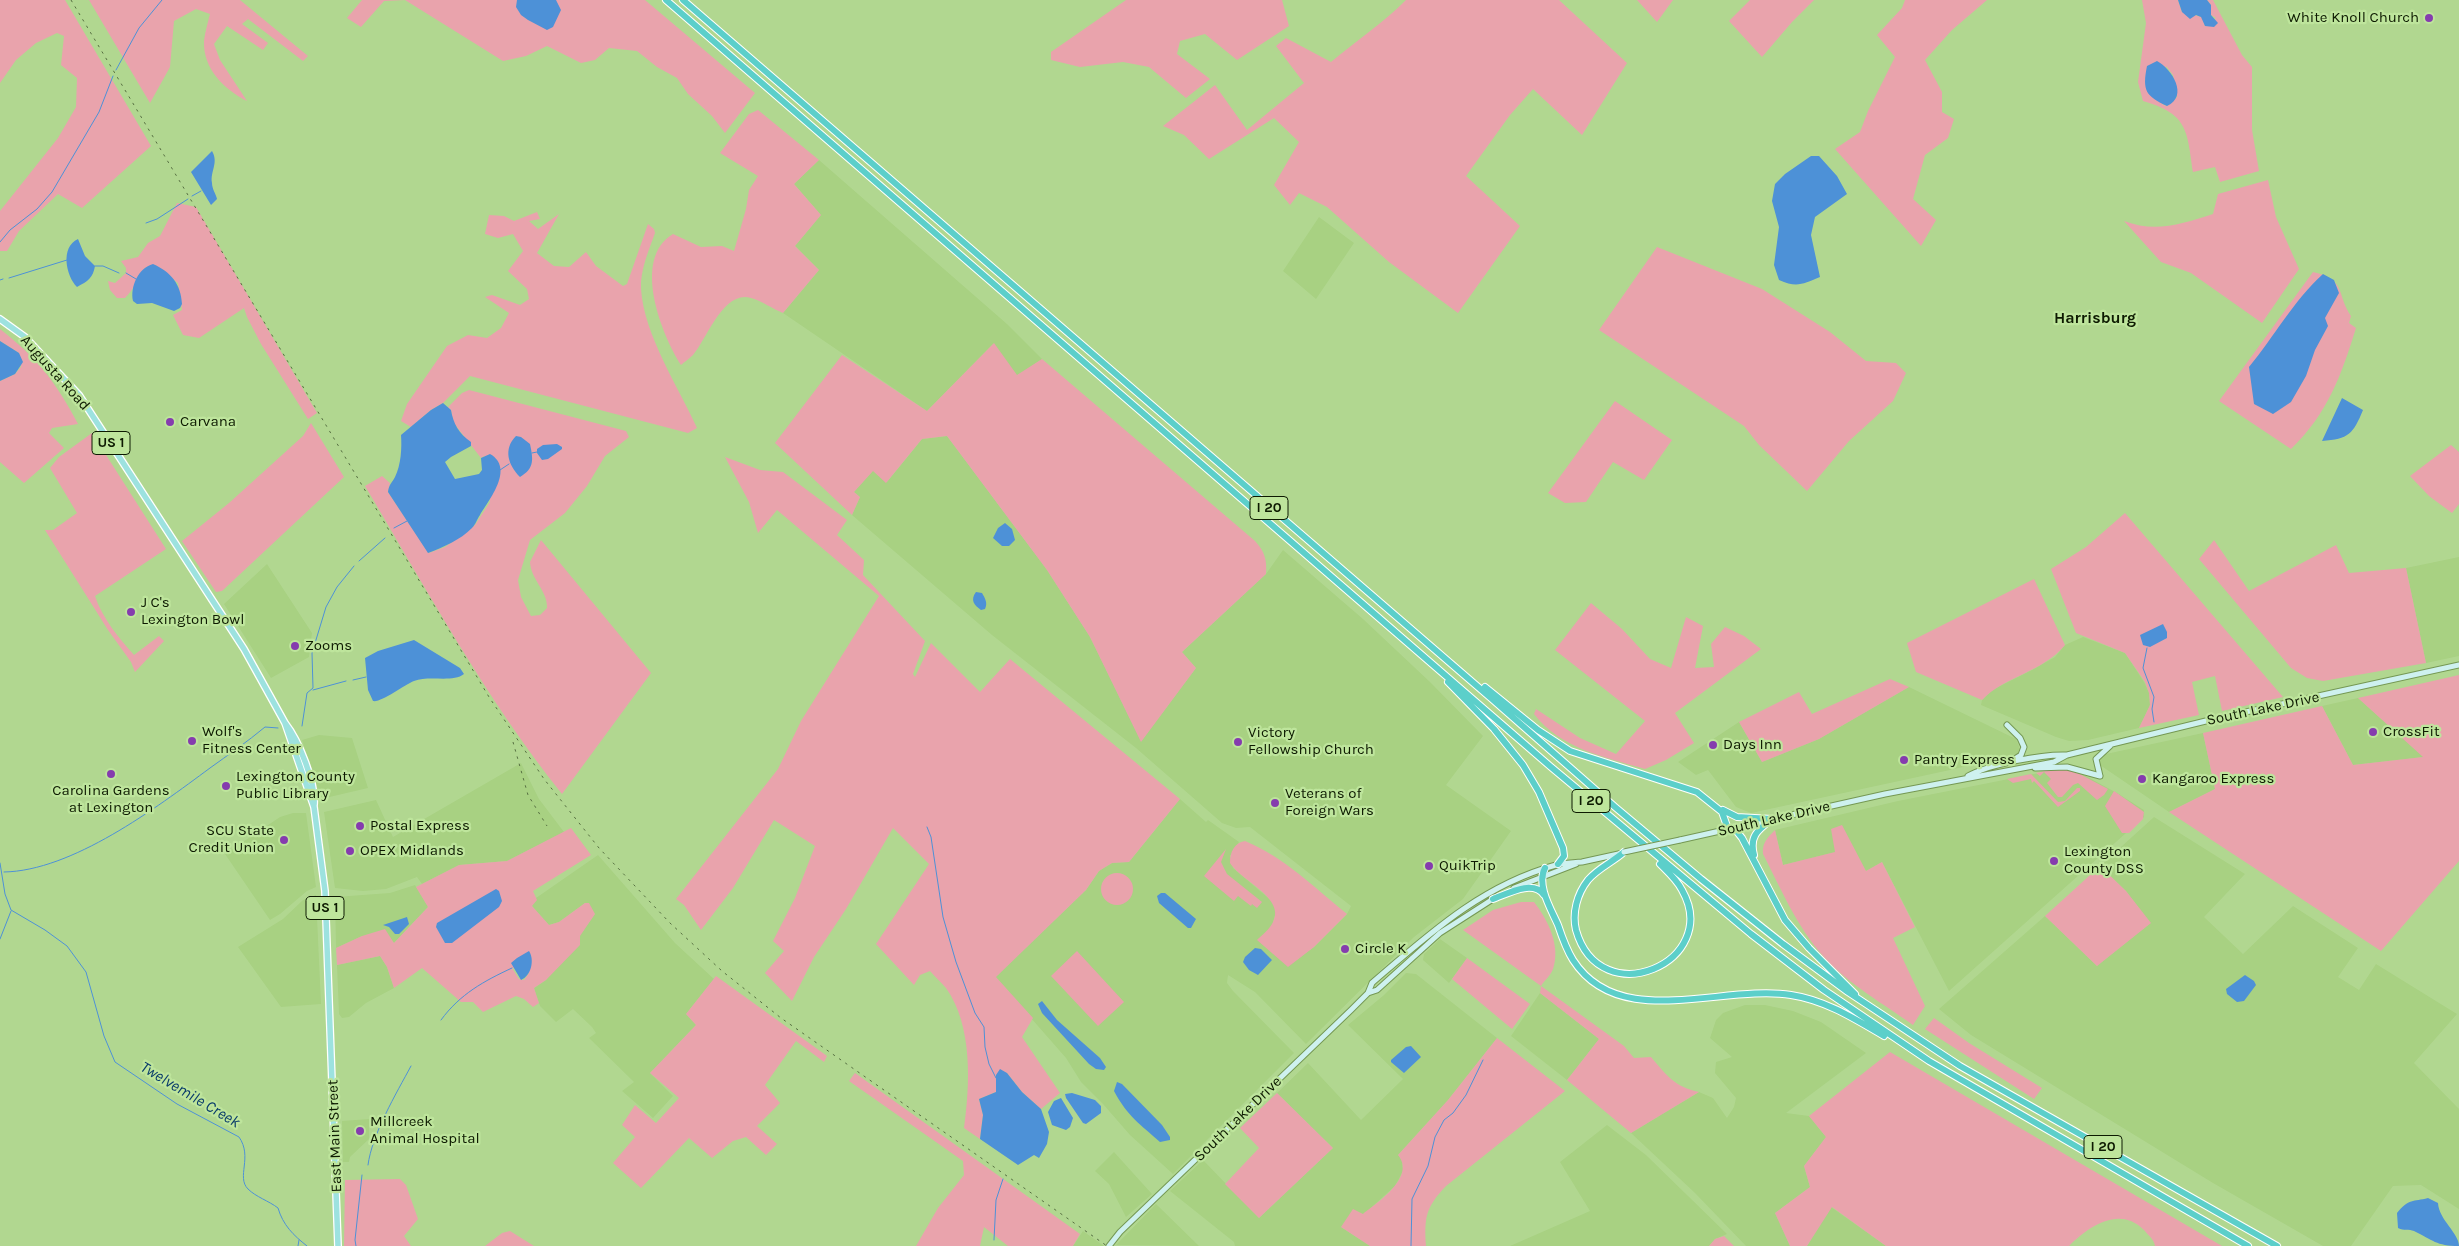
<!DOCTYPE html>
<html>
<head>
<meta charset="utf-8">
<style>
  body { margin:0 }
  canvas { display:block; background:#b1d790 }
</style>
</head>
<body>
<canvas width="2459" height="1246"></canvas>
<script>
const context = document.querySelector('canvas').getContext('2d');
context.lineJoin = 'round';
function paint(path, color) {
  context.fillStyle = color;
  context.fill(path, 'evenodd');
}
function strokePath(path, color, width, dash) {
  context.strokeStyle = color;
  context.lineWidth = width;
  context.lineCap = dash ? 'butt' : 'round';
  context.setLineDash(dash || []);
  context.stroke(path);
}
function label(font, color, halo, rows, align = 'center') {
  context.font = font + ' Karla,sans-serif';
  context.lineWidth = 4.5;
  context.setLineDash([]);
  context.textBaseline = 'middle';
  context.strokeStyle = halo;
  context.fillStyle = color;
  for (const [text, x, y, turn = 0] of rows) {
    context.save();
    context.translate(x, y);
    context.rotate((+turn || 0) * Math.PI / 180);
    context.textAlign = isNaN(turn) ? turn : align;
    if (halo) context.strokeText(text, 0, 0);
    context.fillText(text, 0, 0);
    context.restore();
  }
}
const built = new Path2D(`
  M819 160 1007 324 1042 359 1017 376 993 344 927 411 783 313 819 270 795 246 821 215 794 184Z
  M1319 217 1354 243 1316 299 1283 271Z
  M947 436 1047 570 1090 637 1141 741 1196 668 1182 652 1266 574 1283 550 1363 619 1430 682 1483 736 1446 785 1511 831 1463 899 1414 937 1306 1044 1255 992 1228 975 1227 983 1233 991 1294 1053 1173 1174 1130 1135 1103 1104 1081 1082 1066 1058 995 977 1086 890 1099 871 1112 863 1129 862 1180 799 1206 822 1208 820 1239 842 1230 856 1233 868 1273 902 1276 912 1273 922 1288 966 1314 947 1347 914 1351 906 1250 827 1236 828 1222 823 1136 748 992 635 852 515 860 497 854 492 873 470 887 482 922 439Z
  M2459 557V656L2426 663 2406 568Z
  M267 564 312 633 309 657 271 678 224 604Z
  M2083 637 2125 653 2144 682 2149 693 2150 705 2139 728 2088 740 2069 741 2056 737 1981 705 1982 700 1992 690 2032 670 2055 657 2065 645Z
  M1909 687 2016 739 2020 749 2018 753 2010 756 1950 770 1751 813 1736 807 1708 770 1696 775 1678 762 1739 722 1762 762 1819 739Z
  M2358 698 2424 757 2353 765 2322 706Z
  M2203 733 2215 789 2169 812 2100 765V759L2106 754Z
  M319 735 352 738 368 788 321 799 302 740Z
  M521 763 539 799 564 832 507 861 459 865 422 884 417 877 386 889 363 891 335 888 324 812 376 800 393 837Z
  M2059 769 2082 774 2117 793 2144 810V817L1949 991 1882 862 1866 871 1836 852 1783 865 1775 830 1898 801Z
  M293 813H306L316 887 307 891 280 914 270 920 225 854 280 817Z
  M2154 817 2245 874 2204 917 2243 954 2293 906 2358 948 2338 977 2359 990 2376 964 2457 1014 2414 1063 2459 1109V1209L2421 1185 2393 1186 2351 1246H2323L2213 1183 1971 1035 1939 1009 2045 916 2097 966 2150 923 2126 891 2100 866Z
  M598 855 675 943 714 979 686 1014 696 1025 650 1073 673 1096 653 1118 622 1091 634 1082 589 1038 596 1033 592 1027 573 1009 556 1022 540 1006 534 988 546 980 595 914 585 903 559 922 549 925 532 906 536 898Z
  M415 885 428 907 394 943 362 936 336 948 335 897 390 893Z
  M316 895 321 1004 281 1007 238 947 283 919 303 900Z
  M1440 939 1467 958 1449 983 1423 960 1424 954Z
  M380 956 387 967 394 988 366 1003 349 1017 342 1018 339 1014 337 965Z
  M1406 973 1416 974 1497 1038 1448 1100 1398 1155 1402 1160 1403 1171 1395 1186 1363 1215 1341 1227 1370 1246H1235L1234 1242 1170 1191 1203 1160 1259 1218 1333 1148 1277 1093 1308 1063 1361 1120 1403 1079 1348 1025 1384 995Z
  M1540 993 1599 1039 1567 1080 1511 1036Z
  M1745 1005H1765L1793 1011 1821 1022 1866 1053 1786 1113 1809 1116 1826 1137 1804 1166 1810 1187 1775 1213 1790 1246H1746L1695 1193 1631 1133 1699 1092 1713 1098 1727 1118 1734 1107 1736 1098 1715 1073 1716 1062 1732 1057 1710 1038 1716 1020 1723 1013Z
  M369 1119V1139L350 1157 349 1162H343L342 1121Z
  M1607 1125 1646 1155 1727 1234 1715 1239 1709 1246H1510L1590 1211 1560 1162Z
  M1114 1152 1152 1194 1126 1217 1109 1184 1095 1171Z
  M1156 1204 1199 1246 1116 1245Z
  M1831 1207 1886 1246H1807Z
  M1083 1231 1104 1246H1073Z`);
const green = new Path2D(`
  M0 0H65L151 146 82 208 58 194 19 231 7 251H0V211L58 138 76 107 77 78 61 65 64 36 57 33 36 43 16 60 0 83Z
  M89 0H240L308 56 303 61 248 19 242 24 268 43 263 50 227 26 214 44 220 60 247 101C224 89 203 69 204 41 205 32 208 22 210 14L196 9 174 21 170 67 150 103Z
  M362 0H645L755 93 725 133 712 116 688 94 677 78 657 67 637 51 609 48 595 60 581 63 547 46 526 56 503 61 405 0 384 1 361 27 347 18Z
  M1126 0H1282L1289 26 1237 60 1205 34 1180 41 1177 54 1210 79 1186 98 1149 67 1123 62 1080 67 1051 60V52Z
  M1406 0H1559L1627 63 1582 135 1533 89 1510 115 1466 176 1520 226 1458 313 1389 262 1327 207 1299 193 1290 205 1274 185 1299 142 1274 118 1209 159 1184 135 1163 126 1215 85 1247 130 1304 83 1276 46 1286 38 1331 62C1356 41 1383 23 1406 0Z
  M1637 0H1673L1657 22Z
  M1750 0H1814L1792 22 1762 57 1729 21Z
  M1905 0H1987L1952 30 1925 60 1942 92V112L1954 119 1948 138 1925 155 1913 199 1936 220 1921 246 1835 149 1860 132 1868 111 1895 57 1877 35 1902 8Z
  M2142 0H2178L2182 12 2202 17 2205 26 2216 18 2211 15V5L2207 0H2213L2242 55 2252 67V130L2259 171 2220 182 2215 167 2193 172C2187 130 2188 114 2143 101L2138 82 2146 23ZM2166 66 2173 75 2177 97 2167 106 2162 104Z
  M758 110 819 160 794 184 821 215 795 246 819 270 783 313C773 309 762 301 751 298 723 290 707 339 693 355 689 359 684 362 681 365 662 335 631 259 673 234L701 247 722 246 734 251 746 209 749 190 758 176 720 153 749 114Z
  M2268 180 2276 217 2299 269 2262 323 2191 273 2161 262 2124 221C2155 233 2182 224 2213 214L2218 194Z
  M177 203 196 207 317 413 308 419 261 344 247 317 244 308 199 338 183 335 173 315 182 310 178 283 155 265 145 268C138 278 134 289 125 298H117L110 290 108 281 115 283 126 273V268L121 261 138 257 148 243 160 236Z
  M537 212 540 219 529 221 538 229 559 214 537 253 554 266 569 267 586 252 596 266 623 286 627 284 648 224 654 229 655 233C649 250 640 270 641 289 644 335 678 386 697 428L688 433 470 376 443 403 431 410 411 427 401 421 407 404 447 346 468 335 487 338 501 328 509 313 485 297 492 295 520 305 529 299 527 289 508 271 523 251 513 234 498 238 485 234 489 215 504 216 514 221Z
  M1657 247 1762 289 1830 332 1866 361 1896 363 1906 373 1893 401 1849 441 1807 491 1759 445 1744 426 1599 330Z
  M2313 272C2347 280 2336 294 2351 316L2349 323 2356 328C2341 376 2328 413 2291 449L2219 401Z
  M0 329C38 359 56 382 78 424L52 428 49 433 64 448 24 483 0 462V381L15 374 21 367 19 353 0 341Z
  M994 343 1017 375 1042 359 1255 541C1265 552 1267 560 1266 574L1182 652 1196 668 1141 742 1090 637 1047 570 947 436 922 439 886 483 873 471 854 492 860 497 852 515 775 443 842 355 927 411Z
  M469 390 626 431 629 437 605 456 587 486 565 513 530 540 518 580 521 597 531 616 540 615 547 608C548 591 531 580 530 562L541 540 651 673 562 794C486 699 427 590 365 486L382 476 390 483 388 492 429 553 445 547 465 533 475 525 490 502 484 456 481 458 453 422 451 410 448 407 462 393Z
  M1615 401 1672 440 1644 480 1613 462 1586 502 1565 503 1548 493Z
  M311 423 344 477 222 591 216 592 182 541 229 503 303 436Z
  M92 433 166 549 95 596C102 618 119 638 134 655L159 636 164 641 135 672 131 662 108 630 45 530H53L77 513 50 468 59 457Z
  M2451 445 2459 452V504L2452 513 2429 496 2410 476Z
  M725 457 760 470 783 472 847 520 837 535 864 560 863 575 925 641 913 674 915 677 931 643 980 692 1010 659 1180 799 1129 862 1112 863 1099 871 1086 890 996 977 1033 1018 1022 1037 1060 1093 1041 1109 1022 1092 1007 1073 996 1075V1092L979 1099 983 1115 980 1139 964 1128C970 1085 973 1026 946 988 941 982 935 977 930 971L920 975 914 985 876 944 929 864 893 828 846 909 814 957 792 1001 765 973 784 951 773 941 795 898 815 846 774 820 733 888 701 930 684 905 676 899 778 769 801 721 879 596 777 510 758 533 749 502Z
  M2125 513 2283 697 2222 711 2215 676 2192 682 2199 715 2139 728 2150 705 2149 693 2145 682 2125 653 2076 633 2051 569 2086 547Z
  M2214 540 2249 591 2336 545 2349 573 2406 568 2426 663 2323 681 2307 678 2291 668 2199 559Z
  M2034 579 2065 645C2043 672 2005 676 1982 700L1916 672 1907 643Z
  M1591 603 1622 629 1650 659 1671 668 1686 617 1703 626 1695 668 1714 667 1711 644 1725 627 1744 636 1761 649 1675 713 1694 743 1666 760 1645 769C1605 757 1561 749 1534 714L1536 709 1580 738 1616 754 1645 721 1555 650Z
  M2459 675V861L2381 951 2169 812 2215 789 2203 733 2322 706 2353 765 2423 757 2358 698Z
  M1890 679 1909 687 1819 739 1762 762 1739 722 1799 692 1812 714Z
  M2054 769 2074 771 2108 789 2104 795 2097 800 2078 783 2073 785 2062 797H2058L2047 783 2051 779 2044 772 2040 776 2036 773Z
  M2031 774 2058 802 2065 801 2077 788H2080V791L2058 807 2034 781 2032 783 2031 779 2013 783 2007 779Z
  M2114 791 2144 812 2143 819 2129 833H2122L2105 806Z
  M1842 825 1866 871 1882 862 1915 927 1893 938 1925 1006 1913 1025C1884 1004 1848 984 1824 957 1797 927 1781 889 1763 854 1762 843 1767 838 1775 830L1783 865 1835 852 1831 829Z
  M571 828 591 855 533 891 537 900 532 906 549 925 559 922 585 903H589L595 914 580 936V945L546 980 534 988 539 1003 533 1007 524 999 516 996 483 1012 473 1002H461L422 968 394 988 387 967 380 956 337 965 336 948 362 936 385 929 394 943 428 907 416 887 459 865 507 861ZM512 968 529 973 524 980 519 979Z
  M1245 841C1284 857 1315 888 1347 914L1314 947 1288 967 1257 940C1262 935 1270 929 1273 922 1286 898 1241 881 1230 863 1230 852 1234 843 1245 841Z
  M1226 849 1221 862 1227 874 1262 902 1257 908 1252 904 1251 906 1238 896 1234 901 1204 876Z
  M2100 866 2126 891 2151 923 2097 966 2045 916Z
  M1101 889a16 16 0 1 1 32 0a16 16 0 1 1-32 0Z
  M1521 902H1534C1548 920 1561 946 1553 969 1551 975 1544 981 1541 986L1624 1046 1634 1058 1651 1057C1667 1076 1675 1087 1699 1092L1631 1133 1567 1080 1599 1039 1540 993 1541 986 1463 930 1493 910Z
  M1077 951 1124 1002 1098 1026 1051 976Z
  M1467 958 1530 1004 1512 1029 1452 979Z
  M716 976 827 1056 824 1062 796 1041 765 1085 780 1103 757 1126 777 1144 766 1155 746 1137 733 1141 712 1158 689 1138 641 1188 613 1163 635 1137 622 1125 635 1105 656 1123 679 1098 650 1073 696 1025 686 1014Z
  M1934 1018 1969 1043 2042 1088 2034 1099 1925 1029Z
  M1497 1038 1565 1091 1446 1186C1426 1207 1424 1217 1426 1246H1370L1341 1227 1353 1209 1363 1214C1378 1202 1416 1177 1398 1155L1448 1100Z
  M1890 1052 2222 1246H2155C2154 1239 2148 1235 2144 1230 2119 1205 2088 1227 2069 1246H1886L1832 1207 1807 1246H1790L1775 1213 1810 1187 1804 1166 1826 1137 1809 1116Z
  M855 1073 1080 1234 1073 1246H1008L984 1227 980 1246H916L938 1208 964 1175 963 1161 849 1081Z
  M1277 1093 1333 1148 1259 1218 1225 1184 1259 1148 1240 1128Z
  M400 1179 406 1185 418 1219 404 1236 411 1246H344L345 1180Z
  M510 1231 534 1246H485L502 1233Z
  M1724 1236 1734 1246H1709L1715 1239Z`);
const water = new Path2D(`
  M517 0H556L561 10 553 27 547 30 528 20 521 15 516 7Z
  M2178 0H2207L2211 5V15L2218 23 2214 27 2205 26 2201 17 2196 15 2190 19 2182 12Z
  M2157 61C2172 69 2189 96 2167 106 2146 96 2142 91 2147 66Z
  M212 151C219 163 210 171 212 183 212 189 216 194 217 199L211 205 191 172Z
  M1811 156H1819L1837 176 1847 194 1815 217 1811 235 1820 277C1803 284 1797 288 1779 280L1774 265 1779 227 1772 201 1775 184 1785 174Z
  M78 239 85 256 95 266C93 278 88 281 77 287 66 276 60 247 78 239Z
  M153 264C171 272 181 284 182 304L180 308 174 311 152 303 137 304 133 301C130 287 138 268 153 264Z
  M2323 274 2334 280 2339 293 2325 318 2328 326 2315 350 2306 376 2291 402 2273 414 2254 404 2249 367C2274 337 2294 300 2323 274Z
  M0 341 19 353 23 362 15 374 0 381Z
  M2342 398 2363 410C2353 434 2349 439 2322 441Z
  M443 403 451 410C453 423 459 434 471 442V446L451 457 445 462 455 479 479 474 482 470 481 458 490 454C515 468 489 500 480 515 477 519 476 524 472 528 460 540 444 547 428 553L388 492C389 484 392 483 395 477 401 465 402 448 401 435L431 410Z
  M516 436 521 437 530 444C533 459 535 468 520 477 508 465 503 449 516 436Z
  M557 444 562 447V449L548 459 542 460 537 453V449L543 445Z
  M1005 523 1012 529 1015 540 1009 546H1002L993 538 998 528Z
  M976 592 982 593C985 598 988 603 985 609L981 610C974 605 970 600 976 592Z
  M2163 624 2167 632V638L2150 647 2143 645 2140 635Z
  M414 640 460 668 464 674C453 683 429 675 414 681 404 685 381 703 373 701L368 690 365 658 378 651Z
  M496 889 499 891 502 901 499 907 452 943H445L436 927 437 923Z
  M1161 893H1165L1196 919 1191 928H1188L1159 903 1157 896Z
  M407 917 409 924 399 934H395L389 927 383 925Z
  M1255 948 1261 949 1272 960 1258 975 1249 970 1243 962 1245 957Z
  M529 951C535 960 531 976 521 980L511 963 517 958Z
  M2245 975 2254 981 2256 985 2244 1001 2237 1002 2227 994 2226 989Z
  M1042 1001 1057 1020 1100 1058 1106 1067 1104 1070 1096 1069 1089 1064 1042 1013 1038 1004Z
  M1411 1046 1421 1057 1404 1073 1391 1062V1060L1406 1047Z
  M1000 1069 1007 1073 1022 1092 1041 1109 1049 1132 1047 1144 1039 1158 1034 1155 1018 1165 980 1139 983 1115 979 1099 996 1092V1075Z
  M1117 1082 1122 1084 1162 1125 1170 1137V1140L1160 1142C1140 1124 1128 1117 1114 1091Z
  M1072 1093 1095 1100 1101 1106V1113L1086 1124 1083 1123 1066 1098 1065 1094Z
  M1061 1098 1073 1118 1070 1127 1066 1130 1052 1125 1048 1112 1054 1101Z
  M2428 1198 2438 1203C2439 1220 2459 1233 2459 1246 2436 1246 2433 1240 2414 1231 2409 1229 2404 1231 2398 1228L2397 1213C2409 1198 2413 1202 2428 1198Z`);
const stream = new Path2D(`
  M116 70 139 28 162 0
  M192 196 201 191
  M146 223 157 219 188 199
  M0 242 10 230 37 209 52 192 99 112 113 76
  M95 266H103L119 273
  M126 273 136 279
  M9 278 67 260
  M0 280 3 279
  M532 453 537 452
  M500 470 509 464
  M394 528 407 521
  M359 561 385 538
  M2147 648 2143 668 2154 697 2152 709 2154 722
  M353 680 366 677
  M313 690 346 681
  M302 726 307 693 313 688 312 653 326 607 337 587 354 566
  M927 827 931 837 943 917 956 962 975 1013 984 1027 985 1047 989 1064 996 1078
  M0 863 5 894 11 910 45 930 67 946 86 972 104 1036 115 1062 177 1104 239 1137C253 1157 236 1177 248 1189 256 1197 269 1201 278 1208 283 1225 293 1235 307 1246
  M4 872C72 871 156 808 210 768 228 755 247 742 265 727L278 728
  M0 939 11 911
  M441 1020C460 994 484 981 512 968
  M368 1165C372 1134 396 1094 411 1066
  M994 1240 996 1200 1003 1179
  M298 1246 299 1240
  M356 1246 355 1240 362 1175
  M1411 1246 1412 1199 1428 1166 1435 1137 1444 1120 1453 1113 1466 1095 1483 1060`);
const secondary = new Path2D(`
  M2007 725 2020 738 2024 747 2021 755 2013 760
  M2035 768 2067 767 2100 776
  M1968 776C1990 764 2042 754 2067 755
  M2100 776 2096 759 2110 746
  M1680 840 1885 794 2054 762 2067 755 2214 719 2459 665
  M1514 888 1576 864
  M1368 993 1377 990 1440 933 1496 897
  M1109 1246 1120 1232 1351 1010 1368 993 1372 983C1429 934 1482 885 1556 865 1564 863 1573 863 1582 862 1596 859 1609 856 1623 853`);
const primary = new Path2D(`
  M0 319 25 337 79 395 244 649 285 723 314 807 325 891 338 1246
  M285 723C299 741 316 783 314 805`);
const highway = new Path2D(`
  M666 0 1551 767 1751 934 1824 990 1929 1061 2248 1246
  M683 0 1492 699 1615 807 1701 879 1783 944 1848 992 1960 1066 2277 1246
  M1448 682 1494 729 1523 765 1539 792 1563 848 1564 856 1558 864
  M1485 687 1538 730 1570 751 1697 792 1722 812 1728 829
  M1723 810 1737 817 1772 819
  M1734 828 1742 838 1785 920 1809 948 1855 994
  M1624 852C1613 862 1598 868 1588 880 1577 894 1572 913 1576 930 1600 1015 1723 962 1682 890 1677 880 1668 872 1660 864
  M1754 855C1749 836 1758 830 1772 819
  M1545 868C1536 885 1551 909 1558 925 1562 937 1566 949 1573 960 1619 1032 1722 984 1791 995 1825 1000 1855 1019 1884 1036
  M1493 899C1507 894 1533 879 1544 895`);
const rail = new Path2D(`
  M71 0 489 697 544 779 599 848 670 923 722 971 781 1018 1107 1246
  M513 742 528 795 547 826`);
const secondaryBridge = new Path2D(`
  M1624 852 1680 840`);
const markers = [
  [2429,18,5,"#853cae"],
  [170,422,5,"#853cae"],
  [131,612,5,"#853cae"],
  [295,646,5,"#853cae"],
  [2373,732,5,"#853cae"],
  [192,741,5,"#853cae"],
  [1238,742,5,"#853cae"],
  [1713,745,5,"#853cae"],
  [1904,760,5,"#853cae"],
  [111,774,5,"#853cae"],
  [2142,779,5,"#853cae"],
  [226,786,5,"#853cae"],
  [1275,803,5,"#853cae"],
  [360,826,5,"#853cae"],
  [284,840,5,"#853cae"],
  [350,851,5,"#853cae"],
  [2054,861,5,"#853cae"],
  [1429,866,5,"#853cae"],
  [1345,949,5,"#853cae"],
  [360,1131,5,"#853cae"]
];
const shields = [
  [111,443,38],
  [1269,508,38],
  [1591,801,38],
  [325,908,38],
  [2103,1147,38]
];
const shieldNames = [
  ["US 1",111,443],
  ["I 20",1269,508],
  ["I 20",1591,801],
  ["US 1",325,908],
  ["I 20",2103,1147]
];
const poiNames = [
  ["White Knoll Church",2419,18,"right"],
  ["Carvana",180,422],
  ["J C's",141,603],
  ["Lexington Bowl",141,620],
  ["Zooms",305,646],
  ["Wolf's",202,732],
  ["Fitness Center",202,749],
  ["CrossFit",2383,732],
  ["Victory",1248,733],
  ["Fellowship Church",1248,750],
  ["Days Inn",1723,745],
  ["Pantry Express",1914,760],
  ["Lexington County",236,777],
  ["Public Library",236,794],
  ["Kangaroo Express",2152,779],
  ["Carolina Gardens",111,791,"center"],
  ["at Lexington",111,808,"center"],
  ["Veterans of",1285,794],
  ["Foreign Wars",1285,811],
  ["Postal Express",370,826],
  ["SCU State",274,831,"right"],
  ["Credit Union",274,848,"right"],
  ["OPEX Midlands",360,851],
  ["Lexington",2064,852],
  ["County DSS",2064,869],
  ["QuikTrip",1439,866],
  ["Circle K",1355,949],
  ["Millcreek",370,1122],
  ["Animal Hospital",370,1139]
];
const streetNames = [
  ["Augusta Road",55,373,48],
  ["South Lake Drive",2263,709,-12],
  ["South Lake Drive",1774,819,-13],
  ["South Lake Drive",1238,1119,-44],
  ["East Main Street",335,1136,-92]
];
const neighbourhoodNames = [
  ["Harrisburg",2095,318]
];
const waterNames = [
  ["Twelvemile Creek",190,1095,31]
];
paint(built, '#a8d182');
paint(green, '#e9a3ac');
paint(water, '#4d91d7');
strokePath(stream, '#4d91d7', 1);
strokePath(secondary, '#759853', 7);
strokePath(primary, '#fff', 8);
strokePath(highway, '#fff', 8);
strokePath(secondary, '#cef1ef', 5);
strokePath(primary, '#9de2df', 5.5);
strokePath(highway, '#5ccfca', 6);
strokePath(rail, '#566f41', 1, [2.5, 5]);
strokePath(secondaryBridge, '#759853', 7, []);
strokePath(secondaryBridge, '#cef1ef', 5);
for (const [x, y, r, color] of markers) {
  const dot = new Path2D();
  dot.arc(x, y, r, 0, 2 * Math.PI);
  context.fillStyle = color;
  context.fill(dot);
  strokePath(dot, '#bee59c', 2);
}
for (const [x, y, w] of shields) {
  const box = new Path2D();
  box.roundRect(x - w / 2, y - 11.5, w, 23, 4);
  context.fillStyle = '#bee59c';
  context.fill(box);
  strokePath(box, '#0d1a01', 1);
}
label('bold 14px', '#0d1a01', null, shieldNames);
label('15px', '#0d1a01', '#bee59c', poiNames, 'left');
label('15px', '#0d1a01', '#bee59c', streetNames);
label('bold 16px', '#0d1a01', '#bee59c', neighbourhoodNames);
label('italic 16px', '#0a3c6a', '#bee59c', waterNames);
</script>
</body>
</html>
